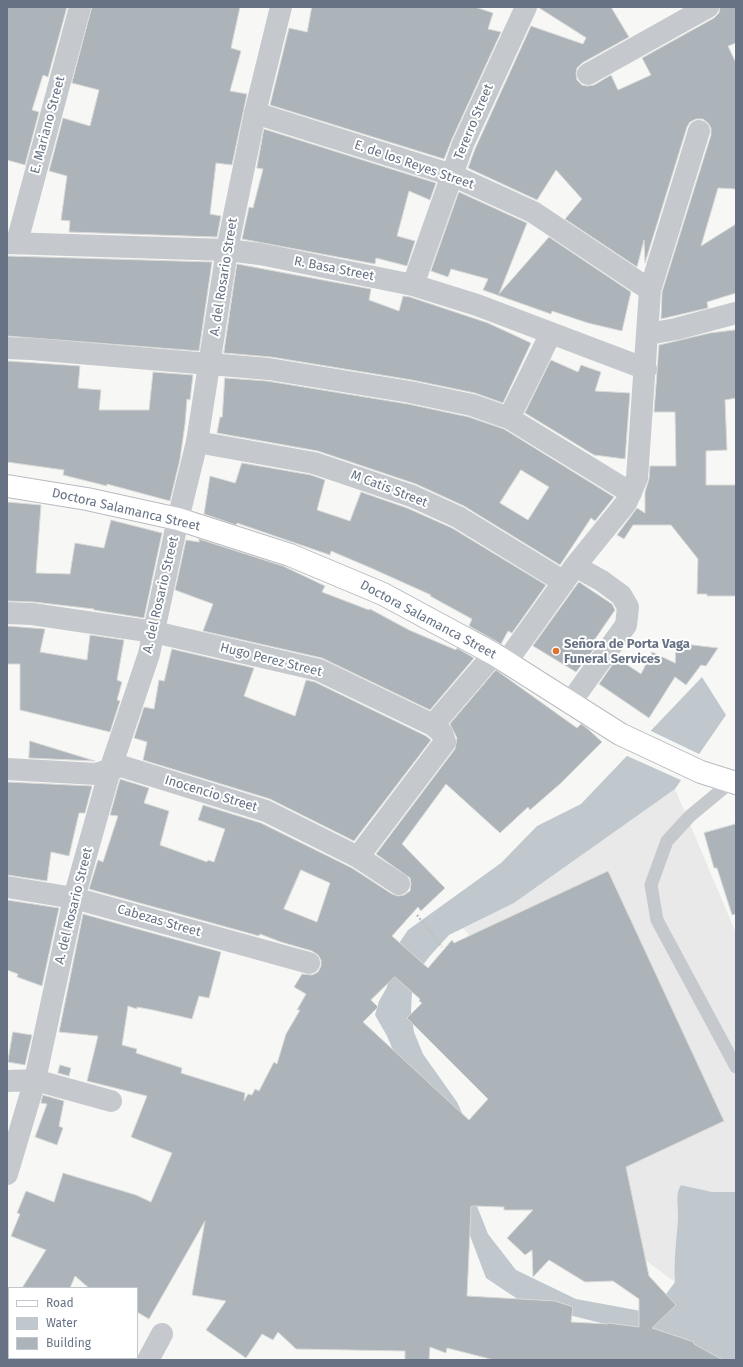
<!DOCTYPE html>
<html>
<head>
<meta charset="utf-8">
<style>
  body { margin:0 }
  #map { position:relative; width:743px; height:1367px; overflow:hidden; background:#f7f8f5; font-family:"Fira Sans",sans-serif }
  canvas { display:block }
  .frame { position:absolute; inset:0; border:8px solid #677385; pointer-events:none }
  .legend { position:absolute; left:8px; top:1287px; width:130px; height:72px; box-sizing:border-box; background:#fff; border:1px solid #c2c7ce; margin:0; padding:5px 7px; list-style:none; font-size:12px; color:#677385 }
  .legend li { display:flex; align-items:center; gap:8px; height:20px }
  .legend b { width:20px; border:1px solid #c2c7ce }
</style>
</head>
<body>
<div id="map">
<canvas width="743" height="1367"></canvas>
<div class="frame"></div>
<ul class="legend">
<li><b style="height:5px;background:#fff"></b>Road</li>
<li><b style="height:11px;background:#c0c8ce"></b>Water</li>
<li><b style="height:11px;background:#acb3b9"></b>Building</li>
</ul>
</div>
<script>
const context = document.querySelector('canvas').getContext('2d');
context.lineJoin = 'round';
function paint(path, color) {
  context.fillStyle = color;
  context.fill(path, 'evenodd');
}
function strokePath(path, color, width, dash) {
  context.strokeStyle = color;
  context.lineWidth = width;
  context.lineCap = dash ? 'butt' : 'round';
  context.setLineDash(dash || []);
  context.stroke(path);
}
function label(font, color, halo, rows, align = 'center') {
  context.font = font + ' "Fira Sans",sans-serif';
  context.lineWidth = 4;
  context.setLineDash([]);
  context.textBaseline = 'middle';
  context.strokeStyle = halo;
  context.fillStyle = color;
  for (const [text, x, y, turn = 0] of rows) {
    context.save();
    context.translate(x, y);
    context.rotate((+turn || 0) * Math.PI / 180);
    context.textAlign = isNaN(turn) ? turn : align;
    if (halo) context.strokeText(text, 0, 0);
    context.fillText(text, 0, 0);
    context.restore();
  }
}
const built = new Path2D(`
  M675 789 736 933V1192H712L681 1185 677 1200 678 1216 674 1263 675 1282 607 1232 470 936 463 928 514 903Z`);
const water = new Path2D(`
  M702 677 726 715 675 789 514 903 449 935 429 957 417 973 412 992 411 1012 414 1032 423 1054 457 1102 470 1130 477 1160V1206L488 1234 516 1270 576 1299 652 1313 675 1282C673 1259 677 1238 678 1216 678 1206 675 1194 681 1185L712 1192H736V1360H696L649 1335 525 1304 486 1278 461 1212 387 1036 375 1015 379 1001 387 987 393 952 408 930 501 863 537 826 581 804Z`);
const pier = new Path2D(`
  M649 730 701 755 683 781 625 755Z`);
const building = new Path2D(`
  M7 7H67L48 77 43 75 32 110 39 112 25 165 7 160Z
  M92 7H240L231 48 241 51 230 91 247 94 232 165 216 163 210 214 221 216 217 237 69 232 70 221 61 220 67 176 49 171 63 118 90 126 99 90 72 83Z
  M312 7H475L493 13 488 29 501 32 452 139 444 159 270 105 289 28 307 32Z
  M538 7H611L629 37 582 63 577 68 576 74 577 80 582 85 587 86 594 85 611 75 618 90 651 75 642 58 714 18 719 13 720 7H736V43L728 46 736 63V189L718 188 701 246 736 224V293L707 302 708 308 661 319 662 292 711 135V128L708 123 703 119H696L690 122 687 127 645 263 644 240 637 267 565 219 582 199 556 170 537 200 468 168 475 149 531 26 583 44 586 38Z
  M264 129 436 183 430 200 409 191 397 236 415 241 407 266 376 258 375 264 242 239 249 207 253 208 263 169 257 168Z
  M459 192 527 223 499 294 549 237 631 292 622 331 588 323 552 311 551 314 483 290 488 279 451 269 448 277 431 271Z
  M7 256 212 262 199 351 7 336Z
  M237 264 371 289 369 300 399 311 403 296 410 297 488 323 531 343 503 403 475 393 412 380 271 357 224 353Z
  M736 330V398L725 400 727 450 706 451V485H736V596H707V594H697L698 559 671 525H633L624 539 617 535 637 508 645 513V492L649 479 650 466H676L675 412H654L659 345 710 333Z
  M551 360 578 372 581 365 601 372 595 391 630 393 625 459 594 455 525 413Z
  M8 361 80 366 78 388 101 390 99 410H149L153 372 193 375 190 400 187 399 185 424 180 459 170 501 107 484V486L63 475 64 470 7 462Z
  M225 378 267 381 408 404 469 417 504 429 614 497 595 521 591 518 560 565 464 506 416 484 318 451 217 433 220 417H222ZM521 470 549 487 528 520 500 503Z
  M242 463 311 475 325 480 317 510 350 521 361 492 407 508 452 528 546 585 512 633 508 631 501 644 469 626 472 619 430 596 431 595 371 568 331 551 330 555 237 523 236 525 204 514 210 476 235 483Z
  M7 502 41 505 36 573 70 574 75 543 104 548 111 520 162 533 144 618 94 610V609L34 602 7 601Z
  M199 539 283 566 325 586 322 592 369 610 370 609 409 630 456 650 457 648 474 658 430 710 322 658 203 631 213 604 175 590 186 540 199 542Z
  M579 582 612 604 615 610 593 642 597 645 576 672 533 646Z
  M7 626 45 629 40 652 87 660 90 635 124 640 117 680 122 682 117 700 120 701 110 732 20 710V664H7Z
  M676 643 718 648 706 666 701 665 686 685 675 677 649 718 599 684 617 658 641 674 652 652 675 663Z
  M172 649 254 668 244 696 295 716 306 680 315 682 426 736 431 740 354 841 270 799 143 760 147 742 134 738 144 707 154 709 159 680 164 681Z
  M496 670 577 728 581 724 588 729 602 742 561 783 530 810 528 807 500 833 446 784 402 844 445 888 421 911 418 907 392 936 428 968 452 940 454 943 608 871 724 1121 626 1167 649 1276 676 1305 652 1328 694 1342V1344L723 1360H494L447 1348 446 1353 430 1347 429 1360H405V1351L296 1349 278 1332 273 1340 262 1334 246 1358 206 1330 226 1301 192 1295 205 1221 149 1319 137 1312V1288H89L75 1276 70 1288H22L46 1250 11 1236 20 1214 17 1213 26 1191 54 1202 63 1173 136 1195 151 1202 172 1153 131 1137 147 1096 87 1081 98 1036 59 1032 83 914 221 952 209 998 199 996 192 1019 153 1010 137 1007V1009L128 1006 122 1045 137 1049 136 1053 182 1068 181 1073 245 1093 244 1101 248 1094 252 1095 255 1089 259 1091 274 1062 277 1064 286 1034 300 1010H297L306 994 294 987 302 974 312 975 318 972 321 966V960L318 955 312 951 281 942 260 934 259 936 89 889 98 860 103 862 118 816 110 815 120 779 149 788 144 803 169 811 160 845 207 862 208 860 214 862 225 829 198 820 203 805 261 823 352 868 392 894 398 896 404 895 410 891 411 884 410 878 376 854 455 749 457 738 450 724ZM301 870 330 883 317 922 284 909ZM395 977 420 999 419 1001 422 1003 407 1018 488 1099 469 1120 363 1022 378 1007 371 1000ZM475 1206 504 1207V1210H533L507 1238 525 1255 532 1250 533 1277 549 1260 585 1282 613 1281 639 1299V1327L608 1323V1324L571 1322 573 1307 555 1301 467 1296 471 1207Z
  M30 741 95 761 29 758Z
  M7 782 92 786 85 813H79L69 856 51 852 47 881 7 875Z
  M736 824V914L732 915 717 868H714L704 833Z
  M7 900 59 908 42 986 17 977 18 974 7 970Z
  M13 1032 32 1035 25 1065 8 1062Z
  M60 1065 71 1068 69 1076 58 1073Z
  M43 1095 64 1101 59 1126 63 1128 57 1145 35 1137 47 1104 41 1103Z`);
const path = new Path2D(`
  M417 915 442 947`);
const service = new Path2D(`
  M731 782 690 816 667 841 651 885 657 920 736 1067`);
const minor = new Path2D(`
  M588 74 708 7
  M255 113 452 175 533 212 650 290
  M17 242 80 7
  M7 243 227 250 260 254 413 285 477 305 646 369
  M413 285 463 144 526 7
  M648 334 676 329 736 313
  M7 348 31 349 269 369 410 392 472 405 509 418 631 493
  M509 418 551 333
  M197 442 314 463 412 496 458 517 564 582
  M7 613 32 614 154 632 319 670 433 725 442 733 445 742 358 857
  M507 661 575 566 626 503 637 478 650 290 699 131
  M570 703 626 625 628 607 621 595 602 581 575 566
  M433 725 494 654
  M7 769 96 774 121 766 266 811 358 857 399 884
  M7 887 74 898 309 963
  M7 1081 35 1080 111 1101
  M7 1174 35 1080 74 898 110 770 149 654 178 519
  M148 1360 162 1334`);
const tertiary = new Path2D(`
  M178 519 197 442 227 250 255 113 281 7`);
const secondary = new Path2D(`
  M7 486 87 499 178 519 290 555 383 594 494 654 620 734 701 772 736 783`);
const markers = [
  [556,651,4,"#df732e"]
];
const streetNames = [
  ["Tererro Street",474,122,-67],
  ["E. Mariano Street",48,125,-75],
  ["E. de los Reyes Street",414,165,19],
  ["R. Basa Street",334,269,11],
  ["A. del Rosario Street",224,277,-81],
  ["M Catis Street",389,489,21],
  ["Doctora Salamanca Street",126,510,13],
  ["A. del Rosario Street",161,595,-77],
  ["Doctora Salamanca Street",428,620,28],
  ["Hugo Perez Street",271,660,14],
  ["Inocencio Street",211,794,17],
  ["A. del Rosario Street",74,906,-76],
  ["Cabezas Street",159,921,16]
];
const poiNames = [
  ["Señora de Porta Vaga",564,644],
  ["Funeral Services",564,659]
];
paint(built, '#e8e9e8');
paint(water, '#c0c8ce');
paint(pier, '#f7f8f5');
paint(building, '#acb3b9');
strokePath(building, '#d9d9d7', 1);
strokePath(secondary, '#b8bbc0', 24);
strokePath(path, '#bfc0c3', 2.5, [2, 2]);
strokePath(service, '#c5c8cc', 13);
strokePath(minor, '#c5c8cc', 22);
strokePath(tertiary, '#c5c8cc', 22);
strokePath(secondary, '#fff', 22);
for (const [x, y, r, color] of markers) {
  const dot = new Path2D();
  dot.arc(x, y, r, 0, 2 * Math.PI);
  context.fillStyle = color;
  context.fill(dot);
  strokePath(dot, '#fff', 1.5);
}
label('13px', '#677385', '#fff', streetNames);
label('bold 13px', '#677385', '#fff', poiNames, 'left');
</script>
</body>
</html>
